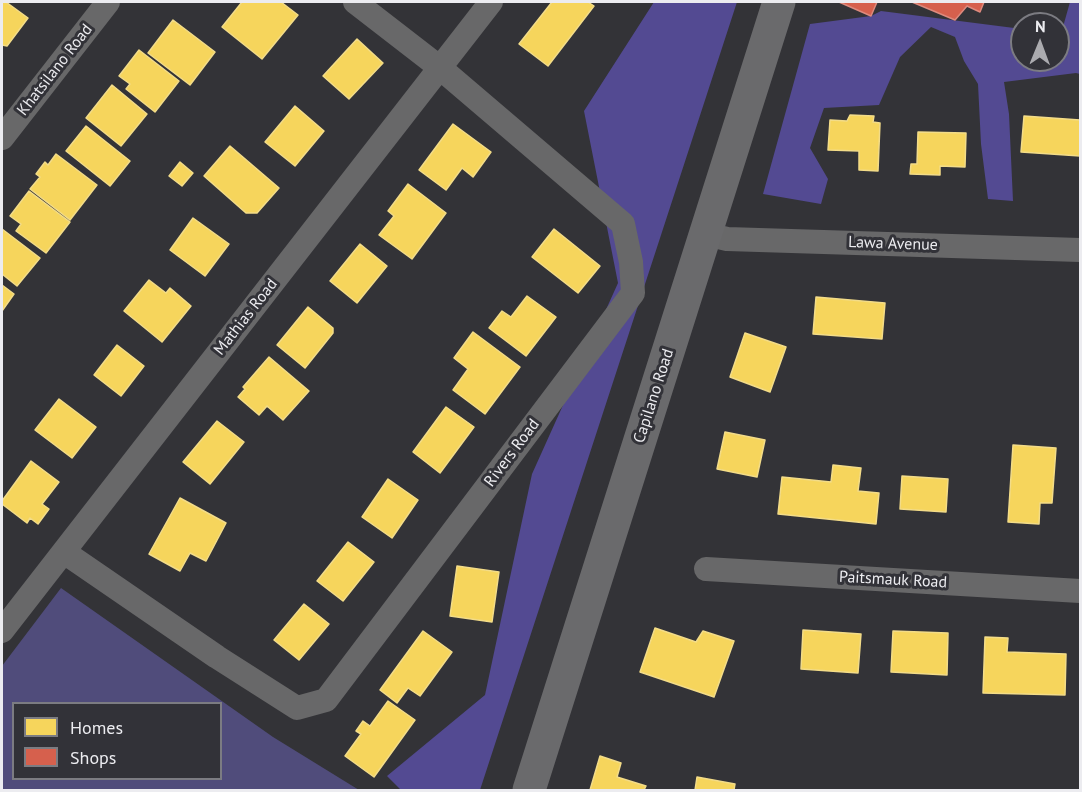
<!DOCTYPE html>
<html>
<head>
<meta charset="utf-8">
<style>
  body { margin:0 }
  #map { position:relative; width:1082px; height:792px; overflow:hidden; background:#333337; font-family:"PT Sans",sans-serif }
  canvas { display:block }
  .frame { position:absolute; inset:0; border:3px solid #ececf0; pointer-events:none }
  .legend { position:absolute; left:12px; top:702px; width:210px; height:78px; box-sizing:border-box; background:#323238; border:2px solid #7c7c82; margin:0; padding:8px 10px; list-style:none; font-size:18px; color:#ececf0 }
  .legend li { display:flex; align-items:center; gap:12px; height:30px }
  .legend b { width:30px; border:2px solid #7c7c82 }
  .north { position:absolute; left:1010px; top:12px; width:60px; height:60px; box-sizing:border-box; background:#323238; border:2px solid #7c7c82; border-radius:50%; rotate:1deg; font-size:16px; font-weight:700; line-height:24px; text-align:center; color:#ececf0 }
  .north::after { content:''; display:block; margin:auto; width:21px; height:27px; background:#ababaf; clip-path:polygon(50% 0,100% 100%,50% 72%,0 100%) }
</style>
</head>
<body>
<div id="map">
<canvas width="1082" height="792"></canvas>
<div class="frame"></div>
<ul class="legend">
<li><b style="height:16px;background:#f6d55c"></b>Homes</li>
<li><b style="height:16px;background:#d6604d"></b>Shops</li>
</ul>
<div class="north">N</div>
</div>
<script>
const context = document.querySelector('canvas').getContext('2d');
context.lineJoin = 'round';
function paint(path, color) {
  context.fillStyle = color;
  context.fill(path, 'evenodd');
}
function strokePath(path, color, width, dash) {
  context.strokeStyle = color;
  context.lineWidth = width;
  context.lineCap = dash ? 'butt' : 'round';
  context.setLineDash(dash || []);
  context.stroke(path);
}
function label(font, color, halo, rows, align = 'center') {
  context.font = font + ' "PT Sans",sans-serif';
  context.lineWidth = 6;
  context.setLineDash([]);
  context.textBaseline = 'middle';
  context.strokeStyle = halo;
  context.fillStyle = color;
  for (const [text, x, y, turn = 0] of rows) {
    context.save();
    context.translate(x, y);
    context.rotate((+turn || 0) * Math.PI / 180);
    context.textAlign = isNaN(turn) ? turn : align;
    if (halo) context.strokeText(text, 0, 0);
    context.fillText(text, 0, 0);
    context.restore();
  }
}
const green = new Path2D(`
  M61 588 273 737 359 790H2V666ZM14 704H220V778H14Z`);
const forest = new Path2D(`
  M654 2H737L480 790H401L387 776 485 695 532 474 618 283 584 111Z
  M1070 2H1080V74L1076 73 1004 82 1009 114 1013 201 988 199 981 144 978 84 964 61 955 37 931 27 900 57 879 105 824 108 810 148 828 179 821 204 763 194 810 24 871 16 881 11 1022 29V60H1058V34H1061Z`);
const homes = new Path2D(`
  M2 2H6L28 18 7 46 2 45Z
  M242 2H281L298 15 262 59 222 27Z
  M552 2H588L594 6 548 66 519 44Z
  M173 20 215 52 190 85 148 53Z
  M357 39 383 63 349 99 323 76Z
  M139 50 179 81 155 112 126 89 130 84 119 76Z
  M112 85 147 114 121 146 86 118Z
  M295 106 324 131 295 166 265 142Z
  M850 115 874 116 873 122 880 123 878 171 859 170V151L828 150 830 120 847 121Z
  M1024 116 1080 120V156L1021 152Z
  M453 124 491 152 473 177 462 168 446 190 419 170Z
  M86 126 130 161 110 186 66 151Z
  M918 132 966 133 965 167 940 166V175L910 174 911 164H917Z
  M230 146 279 188 257 213H246L204 176Z
  M56 154 97 185 70 220 30 189 40 177 36 174 45 162 48 165Z
  M180 162 193 173 182 186 169 176Z
  M408 184 446 213 412 259 379 235 394 216 388 211Z
  M29 191 70 222 46 253 16 231 21 224 10 216Z
  M193 218 229 244 205 276 170 250Z
  M2 229 40 258 17 286 2 274Z
  M554 229 600 266 578 293 532 257Z
  M360 244 387 266 357 303 330 281Z
  M149 280 166 293 170 288 191 306 162 342 124 311Z
  M2 285 14 294 2 311Z
  M527 296 556 317 526 356 489 328 502 311 511 317Z
  M816 297 885 303 882 339 813 334Z
  M308 307 333 328V333L305 368 277 345Z
  M473 332 520 367 485 414 453 390 468 369 454 358Z
  M745 333 786 347 770 392 730 377Z
  M117 345 144 366 121 396 94 375Z
  M269 357 309 391 283 420 267 406 259 415 238 397 245 389 243 387Z
  M59 399 96 427 72 458 35 430Z
  M446 407 474 427 440 473 413 452Z
  M217 421 244 442 210 484 183 462Z
  M725 432 765 440 757 477 717 469Z
  M1013 445 1056 448 1052 503H1040L1039 524 1008 522Z
  M31 461 59 482 42 504 49 509 38 524 30 518 27 523 2 504V501Z
  M833 465 861 468 858 491 879 493 876 524 778 514 782 477 831 482Z
  M902 476 948 479 946 512 900 509Z
  M388 479 418 500 392 538 362 517Z
  M180 498 226 523 206 561 190 553 180 571 149 554Z
  M348 542 374 562 343 601 317 581Z
  M457 566 499 572 492 622 450 616Z
  M304 604 329 624 299 660 274 640Z
  M655 628 696 642 703 631 734 641 714 697 640 672Z
  M803 630 861 634 858 673 801 669Z
  M423 631 452 652 420 696 408 688 397 703 380 690Z
  M893 631 948 633 947 675 891 672Z
  M985 637 1008 638 1007 652 1066 654 1065 695 983 693Z
  M388 701 415 720 374 777 345 756 361 734 356 731 363 721 370 726Z
  M600 756 621 763 617 777 646 786 644 790H590Z
  M697 777 735 784 734 790H695Z`);
const shops = new Path2D(`
  M839 2H877L871 16Z
  M912 2H984L980 12 967 6 955 20Z`);
const street = new Path2D(`
  M2 138 108 2
  M706 234 727 239 1080 250
  M64 552 217 657 297 708 326 700 633 293 631 262 623 224 439 67 355 2
  M706 569 1080 591
  M2 631 491 2`);
const secondary = new Path2D(`
  M529 790 779 2`);
const streetNames = [
  ["Khatsilano Road",55,70,-52],
  ["Lawa Avenue",893,244,2],
  ["Mathias Road",246,317,-52],
  ["Capilano Road",654,396,-72],
  ["Rivers Road",512,453,-53],
  ["Paitsmauk Road",893,580,3]
];
paint(green, '#504c7b');
paint(forest, '#534a92');
paint(homes, '#f6d55c');
strokePath(homes, '#f3dc88', 1.5);
paint(shops, '#d6604d');
strokePath(shops, '#dd8a7e', 1.5);
strokePath(street, '#686869', 24);
strokePath(secondary, '#6a6a6c', 33);
label('16px', '#ececf0', '#323238', streetNames);
</script>
</body>
</html>
